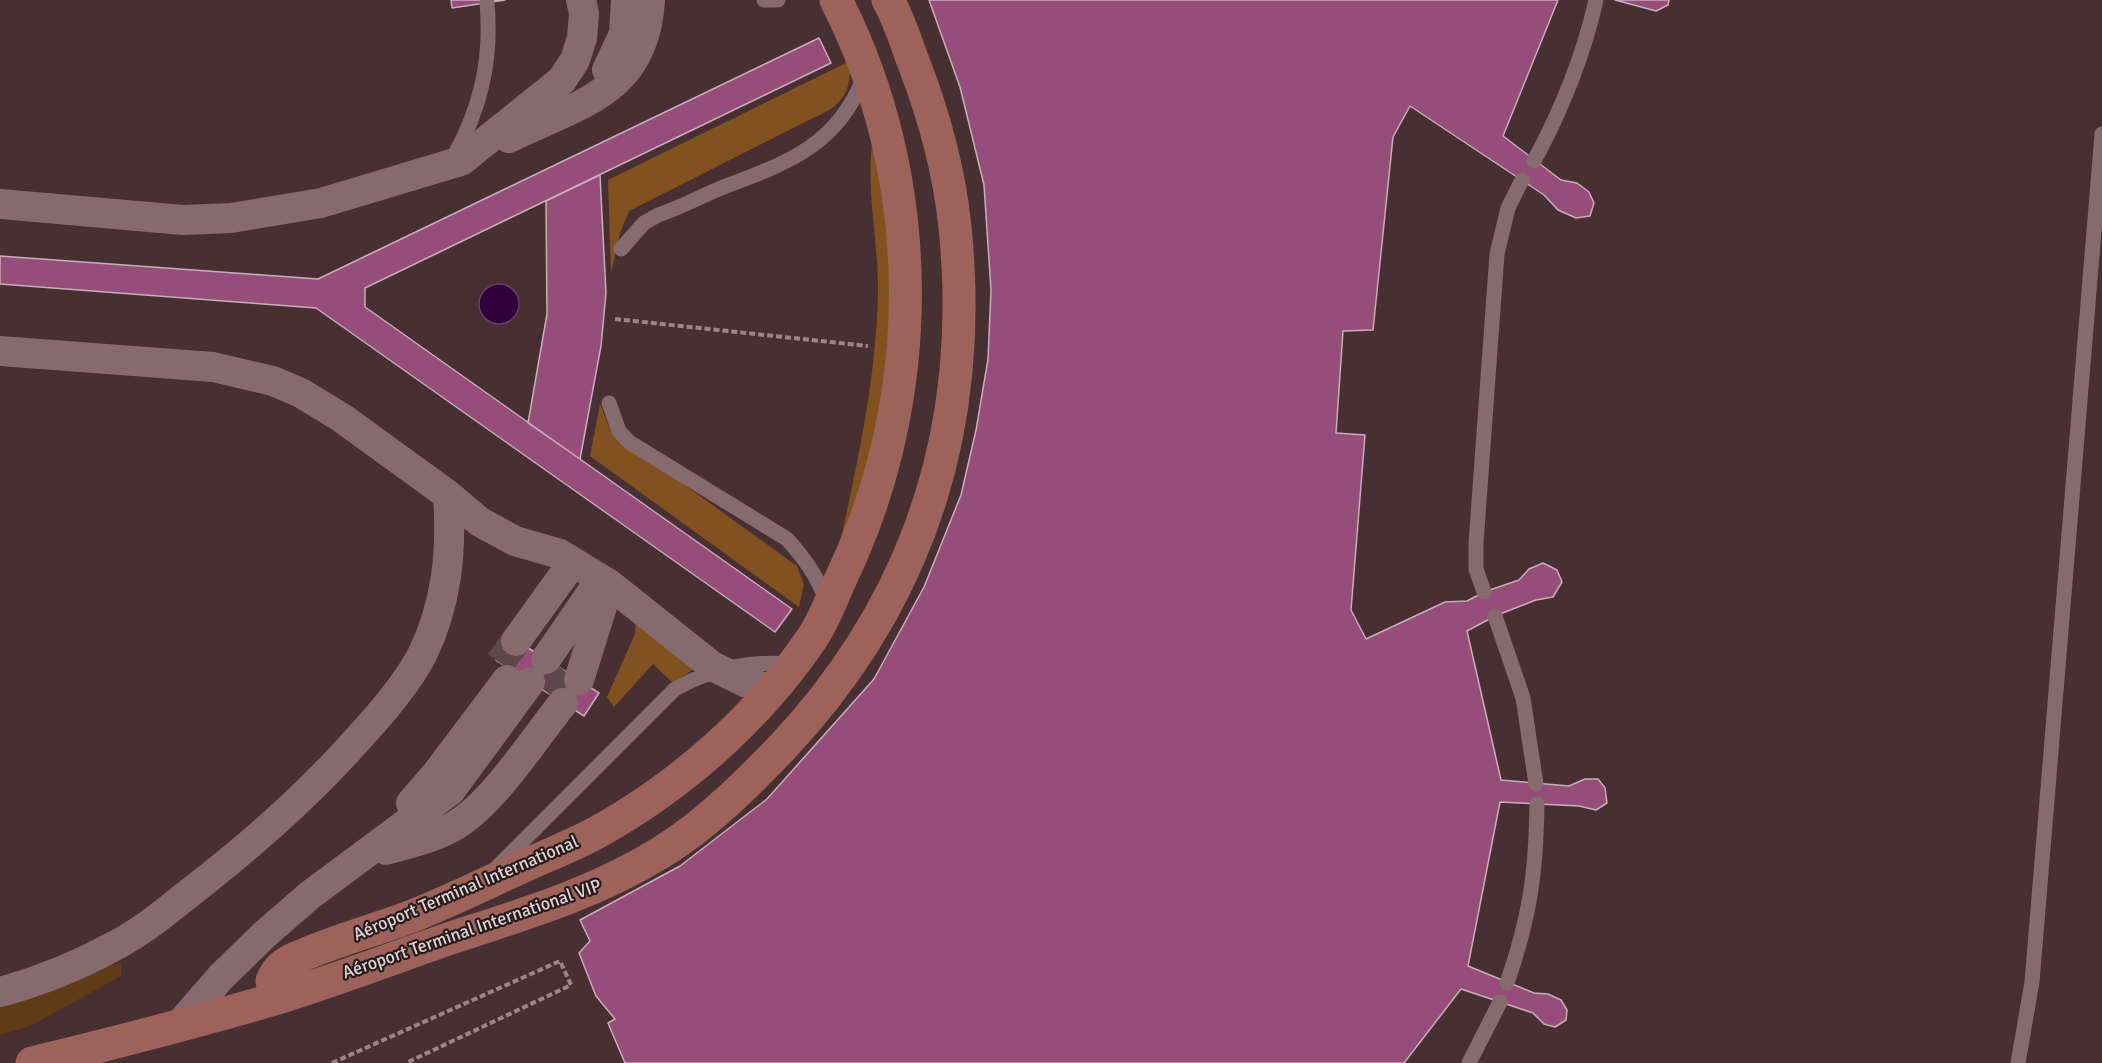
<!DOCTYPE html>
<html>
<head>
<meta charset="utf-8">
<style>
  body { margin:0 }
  canvas { display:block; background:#472f32 }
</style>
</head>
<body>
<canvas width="2102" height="1063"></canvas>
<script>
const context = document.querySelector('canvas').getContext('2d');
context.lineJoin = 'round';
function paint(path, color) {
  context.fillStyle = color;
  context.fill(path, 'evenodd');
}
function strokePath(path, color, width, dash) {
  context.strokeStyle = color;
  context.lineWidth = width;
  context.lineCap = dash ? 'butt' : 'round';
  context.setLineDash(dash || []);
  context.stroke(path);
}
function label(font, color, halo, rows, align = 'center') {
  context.font = font + ' Signika,sans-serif';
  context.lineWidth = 4.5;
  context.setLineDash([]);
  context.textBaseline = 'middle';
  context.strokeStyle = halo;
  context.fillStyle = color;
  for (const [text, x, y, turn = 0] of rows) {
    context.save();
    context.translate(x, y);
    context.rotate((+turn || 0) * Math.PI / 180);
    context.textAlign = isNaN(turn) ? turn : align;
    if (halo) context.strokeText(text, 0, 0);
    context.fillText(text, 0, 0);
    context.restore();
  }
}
const green = new Path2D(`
  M121 963V976L30 1026 0 1035V996Z`);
const forest = new Path2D(`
  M850 61C852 92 841 107 813 118L629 211 620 233 611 273 608 180Z
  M872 143 899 210 890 438 840 543C858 461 876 378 878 294 879 243 866 193 872 143Z
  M600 404 611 432 797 566 804 584 799 607 590 456Z
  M637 606 695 650 692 670 673 683 653 664 614 707 607 697 635 634Z`);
const water = new Path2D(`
  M479 304a20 20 0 1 1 40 0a20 20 0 1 1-40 0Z`);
const building = new Path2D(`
  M451 0H505L452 8Z
  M929 0H1558L1503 136 1561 180 1577 183 1589 192 1594 203 1590 216 1576 218 1558 210 1544 195 1410 106 1393 137 1373 330 1343 331 1336 433 1365 435 1351 610 1366 639 1445 602 1467 601 1484 592 1519 580 1529 569 1543 563 1557 570 1562 582 1553 597 1536 600 1495 616 1467 631 1501 780 1569 786 1585 779H1598L1605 788 1607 803 1596 810 1579 806 1500 802 1468 966 1534 993 1548 994 1561 1000 1567 1010 1566 1020 1555 1027 1544 1024 1533 1013 1461 989 1404 1063H625L608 1023 615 1019 596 996 579 953 590 941 580 920 680 866 767 799 874 679 924 587 961 495 976 430 988 359 991 290 984 185 960 87Z
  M1615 0H1669L1668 5 1656 11Z
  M819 38 831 63 365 288V307L792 609 775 632 316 308 0 284V256L318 279Z
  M600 175 606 293 601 346 580 459 528 423 547 314 546 201Z
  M511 637 599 693 584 716 496 660Z`);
const minorTunnel = new Path2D(`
  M500 663 516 641
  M549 694 566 672`);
const path = new Path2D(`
  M615 319 868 346
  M332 1063 560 961 571 985 406 1063`);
const service = new Path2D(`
  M764 0H778
  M453 158C481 108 492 60 487 3
  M1534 161C1562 109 1583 58 1596 0
  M621 249 644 223 658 215C682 207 703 195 726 186 790 162 838 144 864 77
  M609 403 619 431 629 442 787 539C805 559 818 577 827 603
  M1484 592 1476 569V543L1497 254 1508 208 1522 180
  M1495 616 1523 698 1536 784
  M496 868 675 689C713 668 748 661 792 664
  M1507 983C1530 917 1536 873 1537 804
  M1469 1063 1500 1002
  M2018 1063 2032 982 2102 134`);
const minor = new Path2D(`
  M607 70 624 34 626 0
  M509 138C581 103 645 92 650 0
  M0 204 183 220 231 218 321 203 461 161 562 80 575 60 582 38 584 13 581 0
  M0 351 213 367 273 381 301 393 342 418 448 495 480 522 515 541 560 554 609 584 712 666 747 683 773 689
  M516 641 573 562
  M546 659 601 579
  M579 680 609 584
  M411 803 437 773 507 680
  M386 850C409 843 435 838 456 825 494 802 534 739 563 703
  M0 992C41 981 80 965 118 944 150 927 177 902 206 880 263 835 317 786 365 731 386 708 407 683 422 655 447 604 452 551 448 495
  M180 1024 220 978 264 935 310 895 450 791 530 682`);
const secondary = new Path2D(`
  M277 998 272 981C277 967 288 961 301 956 335 941 372 931 407 918 446 903 484 884 522 867 546 856 571 846 594 834 678 788 756 720 810 641 824 622 832 597 842 576 928 396 927 178 836 0
  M32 1063C114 1043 197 1022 278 998 335 980 391 959 448 939 521 915 594 894 660 853 695 832 726 804 755 775 910 625 977 442 955 227 949 168 934 115 913 61 905 40 899 19 888 0`);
const streetNames = [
  ["Aéroport Terminal International",466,889,-23],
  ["Aéroport Terminal International VIP",472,930,-19]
];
paint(green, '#603b17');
paint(forest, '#825120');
paint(water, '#2f003a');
strokePath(water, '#643f68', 1.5);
paint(building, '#974d79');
strokePath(building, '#c8adbb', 1.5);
strokePath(minorTunnel, '#5e474a', 30, [30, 15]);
strokePath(path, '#9a8688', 4, [6, 3]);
strokePath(service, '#866a6d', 15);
strokePath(minor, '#866a6d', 30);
strokePath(secondary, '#9d635a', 33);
label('18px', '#e1d1d2', '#261b1c', streetNames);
</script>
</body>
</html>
